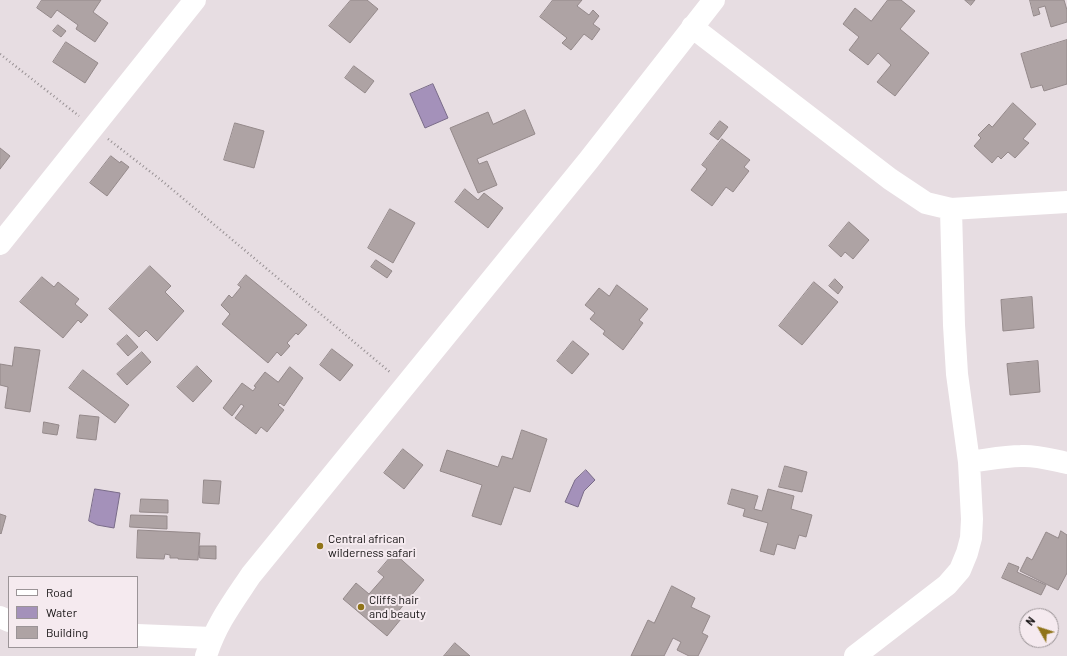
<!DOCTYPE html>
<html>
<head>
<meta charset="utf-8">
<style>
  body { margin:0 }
  #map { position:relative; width:1067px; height:656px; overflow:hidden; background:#e7dde2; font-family:Barlow,sans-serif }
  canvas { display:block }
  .legend { position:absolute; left:8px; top:576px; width:130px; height:72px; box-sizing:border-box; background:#f5eaef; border:1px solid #9b9497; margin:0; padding:5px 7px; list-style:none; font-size:12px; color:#151213 }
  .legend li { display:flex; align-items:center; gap:8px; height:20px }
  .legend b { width:20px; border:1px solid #9b9497 }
  .north { position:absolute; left:1019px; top:608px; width:40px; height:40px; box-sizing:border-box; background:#f5eaef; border:1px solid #9b9497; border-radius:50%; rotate:309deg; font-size:11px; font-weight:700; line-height:16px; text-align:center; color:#151213 }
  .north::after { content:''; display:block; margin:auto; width:14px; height:18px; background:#907419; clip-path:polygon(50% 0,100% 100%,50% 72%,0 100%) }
</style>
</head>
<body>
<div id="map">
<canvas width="1067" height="656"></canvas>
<ul class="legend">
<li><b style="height:5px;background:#fff"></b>Road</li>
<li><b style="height:11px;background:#a491ba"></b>Water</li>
<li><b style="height:11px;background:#aea3a4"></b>Building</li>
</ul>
<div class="north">N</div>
</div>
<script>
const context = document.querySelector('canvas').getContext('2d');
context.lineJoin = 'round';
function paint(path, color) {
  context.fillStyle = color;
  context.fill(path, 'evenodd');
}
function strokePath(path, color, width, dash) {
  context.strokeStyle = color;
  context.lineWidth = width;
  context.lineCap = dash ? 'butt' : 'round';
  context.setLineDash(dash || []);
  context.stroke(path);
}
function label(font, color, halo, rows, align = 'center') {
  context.font = font + ' Barlow,sans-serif';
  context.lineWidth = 4;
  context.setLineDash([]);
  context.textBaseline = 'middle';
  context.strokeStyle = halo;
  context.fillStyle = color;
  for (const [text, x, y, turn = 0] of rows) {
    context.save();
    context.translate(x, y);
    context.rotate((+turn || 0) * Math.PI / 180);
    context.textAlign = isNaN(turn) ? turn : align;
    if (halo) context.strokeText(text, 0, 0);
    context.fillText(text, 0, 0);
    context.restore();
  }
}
const water = new Path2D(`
  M433 84 448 118 425 128 410 94Z
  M586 470 595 480 584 491 578 507 565 502 575 480Z
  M95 489 120 493 114 528 97 525 89 521Z`);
const building = new Path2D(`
  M42 0H101L93 12 108 23 95 42 76 29 78 25 57 10 51 18 37 8Z
  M351 0H367L378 9 350 43 329 26Z
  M553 0H582L577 6 589 15 593 10 599 16 593 24 600 29 592 40 584 34 571 50 562 43 567 38 540 17Z
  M888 0H901L915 11 900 29 929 53 895 96 877 82 891 65 878 53 868 65 849 50 859 37 843 24 855 8 871 21Z
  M965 0H975L971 5Z
  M1030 0H1064L1067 10V22L1051 27 1045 6 1038 8 1040 14 1034 16Z
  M58 25 66 31 61 37 53 31Z
  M1067 40V84L1044 91 1042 85 1031 88 1021 54Z
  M66 42 98 63 85 83 53 62Z
  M354 66 374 81 365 93 345 78Z
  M1013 103 1036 124 1023 139 1029 143 1015 158 1008 152 1001 159 998 156 992 163 974 146 981 138 978 135 989 124 992 127Z
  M525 110 535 134 477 159 479 164 487 161 497 185 478 193 450 128 488 112 493 124Z
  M720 121 728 127 718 140 710 134Z
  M235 123 264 131 254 168 224 160Z
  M722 139 750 160 744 167 749 171 733 192 726 187 712 206 691 190 707 169 702 165Z
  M0 148 10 156 0 169Z
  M111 156 120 163 121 161 129 167 107 196 90 183Z
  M465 189 478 200 484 193 503 208 488 228 455 202Z
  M390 209 415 223 393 263 368 248Z
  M849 222 869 240 853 259 845 252 841 257 829 246Z
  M376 260 392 271 387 278 371 267Z
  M150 266 171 286 165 292 184 311 157 341 146 330 139 337 109 309Z
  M246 275 307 325 298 335 296 333 287 343 290 346 281 356 277 352 268 363 222 324 230 314 221 305 229 295 232 298 241 287 238 285Z
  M42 277 54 287 58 282 79 299 75 304 88 315 81 323 78 320 63 338 20 302Z
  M835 279 843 287 838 294 829 286Z
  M814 282 838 302 802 345 779 326Z
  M617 285 648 309 639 320 643 323 623 350 603 334 605 331 590 319 595 313 585 305 599 288 609 296Z
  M1032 297 1034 328 1003 331 1001 300Z
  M127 335 138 347 128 356 117 344Z
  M573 341 589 354 572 374 557 361Z
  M15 347 40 350 30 412 5 408 8 387 0 385V364L12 366Z
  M332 349 353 365 340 381 320 365Z
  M142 352 151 362 127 385 117 374Z
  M1038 361 1040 392 1010 395 1007 364Z
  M197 366 212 381 193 402 177 387Z
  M290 367 303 378 284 406 280 403 278 405 284 410 267 432 261 427 256 434 235 418 244 406 241 404 232 416 223 408 242 383 253 391 256 387 254 386 265 372 278 382Z
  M83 370 129 405 115 423 69 388Z
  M80 415 99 417 96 440 77 438Z
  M44 422 59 425 57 435 43 433Z
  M522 430 547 439 530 492 514 487 501 525 472 516 482 485 440 471 447 450 498 467 502 456 512 459Z
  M403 449 423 465 404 489 384 473Z
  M785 466 807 472 802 492 779 487Z
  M204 480 221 481 219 504 203 503Z
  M732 489 758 496 754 509 762 511 768 489 794 496 791 509 812 515 806 537 799 535 795 549 777 544 774 555 760 551 768 523 743 516 745 509 728 504Z
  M141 499 168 500V513L140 512Z
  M0 514 6 516 1 534 0 533Z
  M131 515 167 516V529L130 527Z
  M138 530 200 533 198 560 178 559V558H170V555L165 554 164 559 137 558Z
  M1061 531 1067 535V573L1058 590 1020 571 1027 557 1032 560 1046 532 1058 538Z
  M200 546H216V559L200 558Z
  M394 553 424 580 396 614 401 619 387 636 343 599 356 583 369 594 384 577 378 572Z
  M1009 563 1019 567 1017 572 1046 585 1041 595 1002 578Z
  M672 586 695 598 691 607 710 616 702 633 708 636 698 656H689L677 650 681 642 673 638 664 656H631L648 620 654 623Z
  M455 643 470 656H444Z`);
const path = new Path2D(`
  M0 54 79 116
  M108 139 161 180 391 373`);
const minor = new Path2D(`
  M692 27 890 179 926 203 951 209 1067 202
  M0 244 195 0
  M969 462C986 460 1004 456 1021 456 1037 455 1052 460 1067 463
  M0 617 9 621
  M137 635 212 638
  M206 656C216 624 233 602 251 575L588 161 714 0
  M855 656 947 585 960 570 967 553 971 538 972 519 969 462 957 374 954 325 951 209`);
const markers = [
  [320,546,4,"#907419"],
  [361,607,4,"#907419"]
];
const poiNames = [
  ["Central african",328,539],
  ["wilderness safari",328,553],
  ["Cliffs hair",369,600],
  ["and beauty",369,614]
];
paint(water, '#a491ba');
strokePath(water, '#796b88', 1);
paint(building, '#aea3a4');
strokePath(building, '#94898a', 1);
strokePath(path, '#979093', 2.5, [1, 3]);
strokePath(minor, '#fff', 22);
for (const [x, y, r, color] of markers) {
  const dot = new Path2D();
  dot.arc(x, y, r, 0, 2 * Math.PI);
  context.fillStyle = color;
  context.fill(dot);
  strokePath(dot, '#f5eaef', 1.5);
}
label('12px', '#151213', '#f5eaef', poiNames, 'left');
</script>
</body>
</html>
